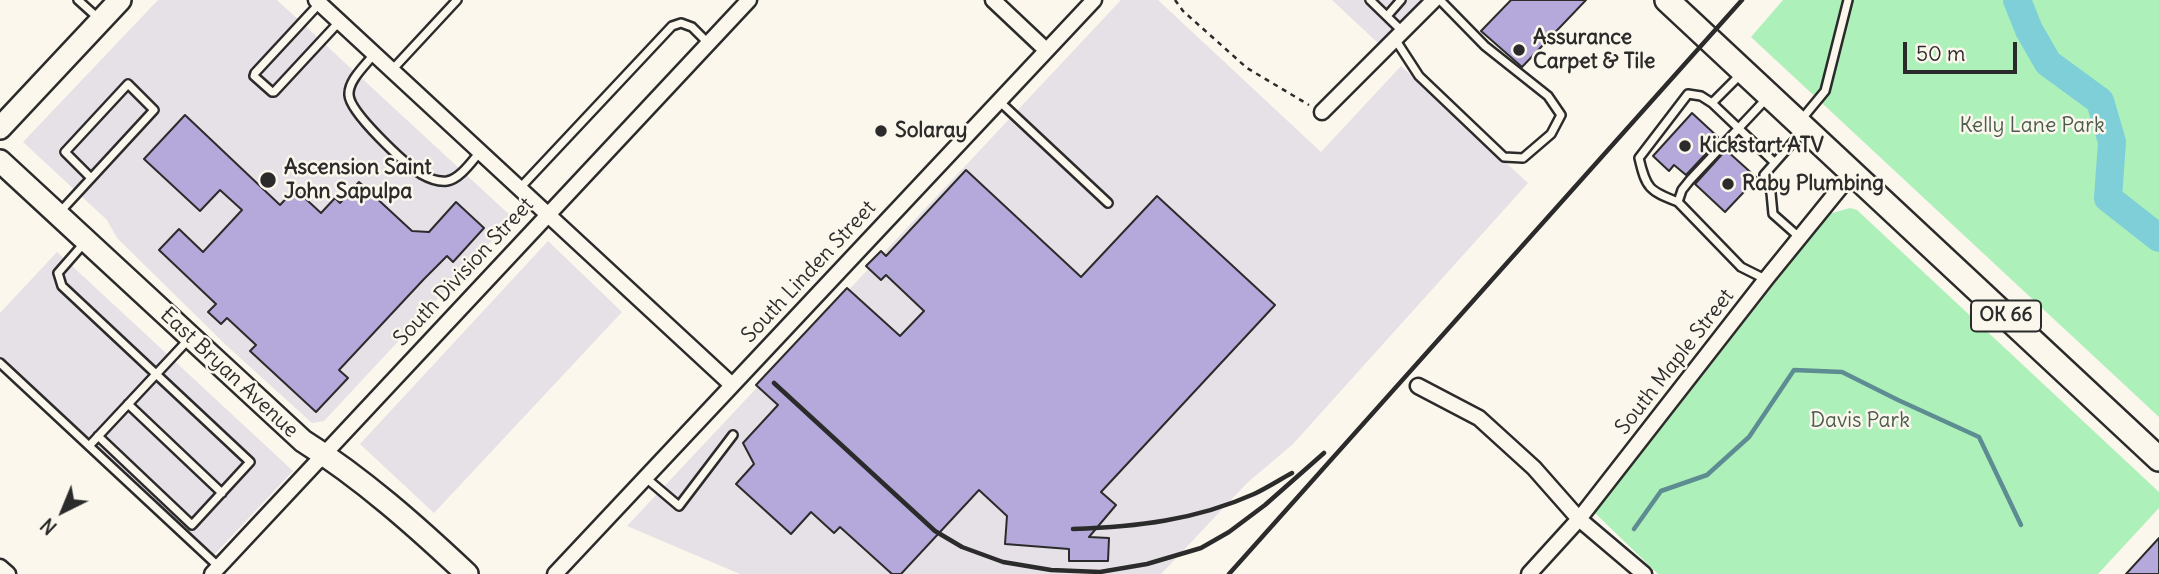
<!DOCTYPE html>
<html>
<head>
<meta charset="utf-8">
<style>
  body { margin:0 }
  #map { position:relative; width:2159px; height:574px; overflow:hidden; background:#fbf7ec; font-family:Delius,sans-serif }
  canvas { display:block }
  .north { position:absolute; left:28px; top:476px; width:70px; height:70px; -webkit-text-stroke:5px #fbf7ec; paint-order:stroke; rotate:223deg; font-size:19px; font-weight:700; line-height:28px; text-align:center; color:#2b2b2b }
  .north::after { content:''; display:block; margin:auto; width:24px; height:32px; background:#2b2b2b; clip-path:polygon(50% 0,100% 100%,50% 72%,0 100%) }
  .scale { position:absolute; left:1903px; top:42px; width:114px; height:32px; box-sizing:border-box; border:4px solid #2b2b2b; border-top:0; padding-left:9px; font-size:21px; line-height:24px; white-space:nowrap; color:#2b2b2b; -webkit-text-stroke:5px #fbf7ec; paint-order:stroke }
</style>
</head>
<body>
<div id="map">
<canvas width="2159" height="574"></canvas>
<div class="north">N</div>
<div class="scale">50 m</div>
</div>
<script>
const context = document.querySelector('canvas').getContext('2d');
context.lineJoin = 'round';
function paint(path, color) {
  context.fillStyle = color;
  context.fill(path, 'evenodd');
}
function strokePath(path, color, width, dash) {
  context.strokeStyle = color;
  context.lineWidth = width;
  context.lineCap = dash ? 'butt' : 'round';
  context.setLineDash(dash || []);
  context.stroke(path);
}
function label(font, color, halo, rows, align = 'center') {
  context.font = font + ' Delius,sans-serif';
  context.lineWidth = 5;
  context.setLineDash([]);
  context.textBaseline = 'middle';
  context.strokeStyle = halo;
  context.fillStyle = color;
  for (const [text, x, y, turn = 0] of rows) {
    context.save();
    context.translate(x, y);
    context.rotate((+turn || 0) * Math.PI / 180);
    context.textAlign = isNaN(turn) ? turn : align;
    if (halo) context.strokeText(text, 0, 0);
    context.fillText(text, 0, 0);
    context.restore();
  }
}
const built = new Path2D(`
  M158 0H277L513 218 324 421 312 423 227 346 117 238 107 220 23 142Z
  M1121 0H1158L1321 152 1401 66 1528 183 1293 444 1247 483 1161 574H740L627 526Z
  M1332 0H1421L1379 44Z
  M548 241 622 312 434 513 360 444Z
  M57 252 293 471 213 556 0 358V313Z`);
const green = new Path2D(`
  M1783 0H2159V417L1751 37Z
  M1850 208 1857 210 2159 492V508L2098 574H1658L1595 513 1829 214Z`);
const stream = new Path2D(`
  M1634 529 1661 491 1707 475 1749 437 1794 370 1842 372 1898 400 1979 437 2021 525`);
const river = new Path2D(`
  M2017 0 2029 30 2048 63 2100 101 2112 142 2108 198 2159 238`);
const building = new Path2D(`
  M1511 0H1586L1522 67 1481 31Z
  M1692 113 1718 137 1715 140 1717 142 1686 175 1674 165 1669 171 1653 156Z
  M185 115 280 205 295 189 321 213 335 198 340 203 359 182 412 231 429 232 456 202 484 228 453 262 447 256 424 279 339 370 348 378 316 412 250 351 256 345 227 318 221 324 208 312 216 304 159 250 179 229 203 252 242 210 220 190 200 211 144 159Z
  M1726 150 1757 178 1725 212 1695 184Z
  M966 170 1081 277 1157 196 1275 305 1101 492 1116 505 1089 537 1109 538 1108 561H1069V549L1005 544 1007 516 979 490 901 574H892L840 527 834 533 811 512 791 534 736 484 754 464 743 443 778 405 756 385 847 288 900 336 924 311 886 275 881 280 866 266 881 251 886 256Z
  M2159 538V574H2126Z`);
const path = new Path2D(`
  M1175 0 1183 11 1247 68 1309 105`);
const lane = new Path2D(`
  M78 0 98 18
  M1370 0 1402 31
  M319 4 255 73 254 76 272 92H274L339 22
  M1387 16 1401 0
  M1395 39 1419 76 1504 157 1523 158 1551 134 1561 115 1548 96 1485 46 1440 0
  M374 54C366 65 348 80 349 95 350 113 405 164 421 174 428 178 439 182 447 181 460 179 472 161 480 152
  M392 70 457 0
  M999 101 1108 203
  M1712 103 1741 74
  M1801 120 1825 91 1848 0
  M520 188 672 26 681 23 692 27 708 43
  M1678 202C1649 191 1646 188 1639 158L1688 94 1701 96 1712 103 1774 162
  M59 213 154 110 128 84 65 152 90 177
  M1799 237 1773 214 1771 193 1764 175 1802 132
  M86 241 58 273 62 286 250 462 192 525 98 436
  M1765 279 1741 267 1678 202 1682 190 1690 180 1768 97
  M0 363 219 567
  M128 404 222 493
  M89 446 189 339
  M646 478 679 506 733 435`);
const street = new Path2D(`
  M316 0 732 385
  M993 0 1046 50
  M1322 112 1434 0
  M1418 386 1479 418 1534 468 1579 519 1644 574
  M0 567 8 574
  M212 574 749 0
  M555 574 1094 0
  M1529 574 1579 519 1766 279 1852 173`);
const secondary = new Path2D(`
  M0 128 120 0
  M0 161 303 441C362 478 416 526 467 574`);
const primary = new Path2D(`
  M1667 0 2159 459`);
const rail = new Path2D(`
  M774 383 935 531 962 547 1003 562 1051 570 1100 572 1147 564 1201 548 1229 532 1265 505 1324 453
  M1073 529C1136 527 1196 520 1254 494 1267 488 1279 480 1292 473
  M1229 574 1742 0`);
const markers = [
  [1519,50,7,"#2b2b2b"],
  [881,131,7,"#2b2b2b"],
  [1685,146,7,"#2b2b2b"],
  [268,180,9,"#2b2b2b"],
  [1728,184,7,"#2b2b2b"]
];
const shields = [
  [2006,316,70]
];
const shieldNames = [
  ["OK 66",2006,316]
];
const poiNames = [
  ["Assurance",1533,38],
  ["Carpet & Tile",1533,62],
  ["Solaray",895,131],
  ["Kickstart ATV",1699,146],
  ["Ascension Saint",284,168],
  ["John Sapulpa",284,192],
  ["Raby Plumbing",1742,184]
];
const parkNames = [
  ["Kelly Lane Park",2032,126],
  ["Davis Park",1860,421]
];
const streetNames = [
  ["South Division Street",464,272,-47],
  ["South Linden Street",809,272,-47],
  ["South Maple Street",1675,362,-52],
  ["East Bryan Avenue",229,373,43]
];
paint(built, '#e6e0e7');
paint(green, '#adf0ba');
strokePath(stream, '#5d8d93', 4.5);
strokePath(river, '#7fcfd9', 28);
paint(building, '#b4a9da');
strokePath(building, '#2b2b2b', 2);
strokePath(lane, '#2b2b2b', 12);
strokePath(street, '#2b2b2b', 19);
strokePath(secondary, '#2b2b2b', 26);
strokePath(primary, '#2b2b2b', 28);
strokePath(path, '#2b2b2b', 2.5, [5, 5]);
strokePath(lane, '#fbf7ec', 7);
strokePath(street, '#fbf7ec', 14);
strokePath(secondary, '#fbf7ec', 21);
strokePath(primary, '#fbf7ec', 23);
strokePath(rail, '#2b2b2b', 4.5);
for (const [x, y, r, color] of markers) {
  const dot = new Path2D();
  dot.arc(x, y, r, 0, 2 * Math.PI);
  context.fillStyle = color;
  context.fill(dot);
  strokePath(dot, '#fbf7ec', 2.5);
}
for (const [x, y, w] of shields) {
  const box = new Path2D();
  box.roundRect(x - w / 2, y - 15.5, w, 31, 5);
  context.fillStyle = '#fbf7ec';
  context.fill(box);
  strokePath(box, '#2b2b2b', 2);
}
label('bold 19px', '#2b2b2b', null, shieldNames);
label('bold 21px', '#2b2b2b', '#fbf7ec', poiNames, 'left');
label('21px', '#4c5c4f', '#fbf7ec', parkNames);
label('21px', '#2b2b2b', '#fbf7ec', streetNames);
</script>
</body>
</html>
